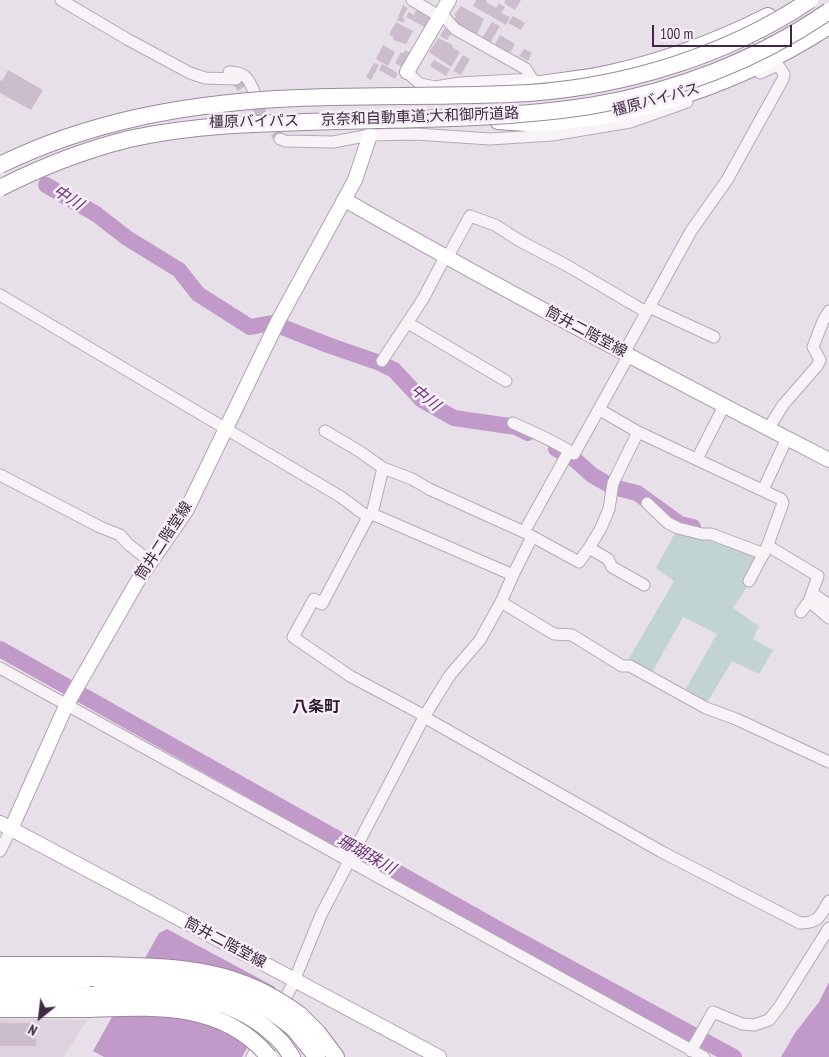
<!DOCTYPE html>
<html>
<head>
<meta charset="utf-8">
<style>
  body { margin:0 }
  #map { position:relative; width:829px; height:1057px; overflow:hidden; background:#e8e0e9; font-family:"PT Sans Narrow",sans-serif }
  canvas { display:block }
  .north { position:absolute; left:15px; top:992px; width:50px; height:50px; -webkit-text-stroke:4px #f6eff7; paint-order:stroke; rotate:209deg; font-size:14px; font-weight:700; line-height:20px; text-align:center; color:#3f2841 }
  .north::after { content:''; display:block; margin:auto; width:18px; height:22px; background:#3f2841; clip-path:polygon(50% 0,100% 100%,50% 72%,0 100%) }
  .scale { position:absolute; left:652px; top:25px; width:140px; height:22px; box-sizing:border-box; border:2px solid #3f2841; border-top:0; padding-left:6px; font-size:15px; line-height:18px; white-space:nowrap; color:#3f2841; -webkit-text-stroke:4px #f6eff7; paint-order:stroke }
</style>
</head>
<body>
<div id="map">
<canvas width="829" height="1057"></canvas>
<div class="north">N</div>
<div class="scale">100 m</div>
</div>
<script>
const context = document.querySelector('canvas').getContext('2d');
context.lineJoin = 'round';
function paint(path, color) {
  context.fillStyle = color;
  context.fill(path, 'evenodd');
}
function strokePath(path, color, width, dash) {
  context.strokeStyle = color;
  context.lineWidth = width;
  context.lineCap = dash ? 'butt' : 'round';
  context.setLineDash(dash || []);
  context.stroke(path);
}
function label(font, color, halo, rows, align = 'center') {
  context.font = font + ' "PT Sans Narrow","Noto Sans JP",sans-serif';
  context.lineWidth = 5;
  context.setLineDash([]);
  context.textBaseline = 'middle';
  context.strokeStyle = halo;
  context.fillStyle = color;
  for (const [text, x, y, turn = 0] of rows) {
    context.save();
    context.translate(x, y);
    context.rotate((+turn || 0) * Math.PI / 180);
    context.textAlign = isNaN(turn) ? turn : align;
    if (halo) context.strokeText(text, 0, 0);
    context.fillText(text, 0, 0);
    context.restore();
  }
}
const built = new Path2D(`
  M0 1019 87 1020 64 1057H0Z`);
const green = new Path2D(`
  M676 531 717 541 758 557 749 584 733 608 759 626 753 639 773 650 759 674 732 661 706 704 684 692 717 634 683 617 651 674 627 662 674 581 656 568Z`);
const water = new Path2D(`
  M167 929 275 987 277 995 242 1057H104L93 1051 159 933Z
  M829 982V1057H781L795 1033 819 1002Z`);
const river = new Path2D(`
  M46 185 96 214 127 238 179 270 198 294 250 327 272 323 328 345 380 363 394 370 422 400 454 418 516 427 528 433
  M556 449 573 458 592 475 613 487 637 493 680 524 693 527
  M0 649 498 929 734 1057`);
const building = new Path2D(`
  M476 0H487L486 2 496 8 499 3 505 7 501 13 510 17 506 25 473 6Z
  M506 0H521L515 10 504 3Z
  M410 4 433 17 426 28 406 17 409 12 414 15 416 10 409 6Z
  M403 5 408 8 402 18 405 19 403 23 397 20Z
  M461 6 484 19 477 34 453 21 456 16 454 15Z
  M513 16 525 23 521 30 508 23Z
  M396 22 413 31 406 44 393 40 394 37 389 35Z
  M492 22 500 26 490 43 482 38Z
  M445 28 452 32 447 40 440 36Z
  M500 35 515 44 510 53 495 44Z
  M438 38 453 45 452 47 460 52 451 67 429 52Z
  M383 45 395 52 388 66 376 59Z
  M524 49 532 53 528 61 519 56Z
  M405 50 411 53 404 68 395 63 401 52 404 53Z
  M463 55 470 59 461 75 453 71Z
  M434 60 450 69 446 76 430 66Z
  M374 63 379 65 371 80 366 77Z
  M382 64 398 73 395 79 379 70Z
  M8 70 43 90 31 110 0 93V80L2 81Z
  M0 1023H36V1046H0Z`);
const minorTunnel = new Path2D(`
  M236 79 280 139`);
const minor = new Path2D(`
  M61 0 127 39 190 73 205 78 236 79
  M412 0 439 16
  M441 13 455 29 526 69 532 79
  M748 28 778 65 760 73
  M229 72C248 72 250 82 256 97
  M407 72 420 84 435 87 460 83 533 79
  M280 139 285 141 333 142 370 135 416 134 490 139 552 135 630 122 687 102
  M447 258 470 216 495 225 520 241 566 265 646 312
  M0 295 341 497 368 517 372 514 513 575
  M649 307 714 337
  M408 323 506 381
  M624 353 691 231 727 180 783 79 784 74 778 65
  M382 361 423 299 445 257
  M600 410 638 432 781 499 783 503 767 547 749 581
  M513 423C534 433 555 441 574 454L629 355
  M768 429 783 405 817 366 820 360 813 347 823 321 829 311
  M325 431 359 451 383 468 412 479 429 489 524 532 579 562 589 548 601 528 609 509 613 483 638 432
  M697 459 724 406
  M0 475 100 527 120 535 128 544 151 562
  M763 490 787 438
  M647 503 668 523 678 528 702 534H711L764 554
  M372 514 383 468
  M368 517 322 604 314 599 293 637 350 676 425 716
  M524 532 569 451
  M768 546 818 576 809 601 801 612
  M589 548 608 559 612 567 644 585
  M812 593 829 605
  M809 601 829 618
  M501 602 554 634 572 635 622 666H630L706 708 736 719 829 762
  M0 668 704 1057
  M424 717 662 852 800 923C819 923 820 916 829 901
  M0 851 11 829
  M691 1051 713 1012 742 1024 754 1025 769 1020 780 1006 829 928
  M252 1057 292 986 321 915 424 717 450 675 480 640 501 602 513 575 532 537`);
const major = new Path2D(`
  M407 72 449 0
  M345 200C504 291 666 376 829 460
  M0 823 439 1057
  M11 829 66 706 137 582 186 511 278 321 355 180 370 135`);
const highway = new Path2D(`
  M507 91C540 82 573 81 606 74 663 62 716 42 768 16
  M498 121C512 122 526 124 540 123 642 117 744 81 829 26
  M0 965H99
  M0 980 96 979
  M0 996 90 995
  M0 1009H85
  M300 1015 318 1033 336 1057
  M293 1028 317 1057
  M283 1044 292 1057`);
const highwayBridge = new Path2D(`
  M0 165C88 122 180 105 277 99 361 94 445 98 529 93 627 86 728 55 810 0
  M0 188C41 167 85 150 129 139 197 124 267 123 336 121 420 119 506 119 590 106 675 92 758 60 829 11
  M99 965C176 967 235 966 300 1015
  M96 979C145 979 198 975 244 996 262 1004 278 1016 293 1028
  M90 995C161 994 230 986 283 1044
  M85 1009C151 1007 222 1000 269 1057`);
const streetNames = [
  ["橿原バイパス",656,100,-15],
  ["京奈和自動車道;大和御所道路",420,117,-2],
  ["橿原バイパス",254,122,-1],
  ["筒井二階堂線",586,332,28],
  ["筒井二階堂線",164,541,-57],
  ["筒井二階堂線",225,943,28]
];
const waterNames = [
  ["中川",68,198,33],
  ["中川",425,398,38],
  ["珊瑚珠川",366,855,29]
];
const neighbourhoodNames = [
  ["八条町",316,707]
];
paint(built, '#ddd2de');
paint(green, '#c1d3d3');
paint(water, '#c19aca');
strokePath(river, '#c19aca', 16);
paint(building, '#cbbdcc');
strokePath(minorTunnel, '#c6bbc7', 11, [11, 5.5]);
strokePath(minor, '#b5a9b7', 13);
strokePath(major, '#b39fb5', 16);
strokePath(highway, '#9d87a0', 18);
strokePath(minor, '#f7f3f7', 11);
strokePath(major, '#fff', 14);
strokePath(highway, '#fff', 16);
strokePath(highwayBridge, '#9d87a0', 18, []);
strokePath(highwayBridge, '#fff', 16);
label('15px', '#3f2841', '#f6eff7', streetNames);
label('italic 16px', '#6b3276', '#f6eff7', waterNames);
label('bold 16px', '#301a32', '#f6eff7', neighbourhoodNames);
</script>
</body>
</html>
